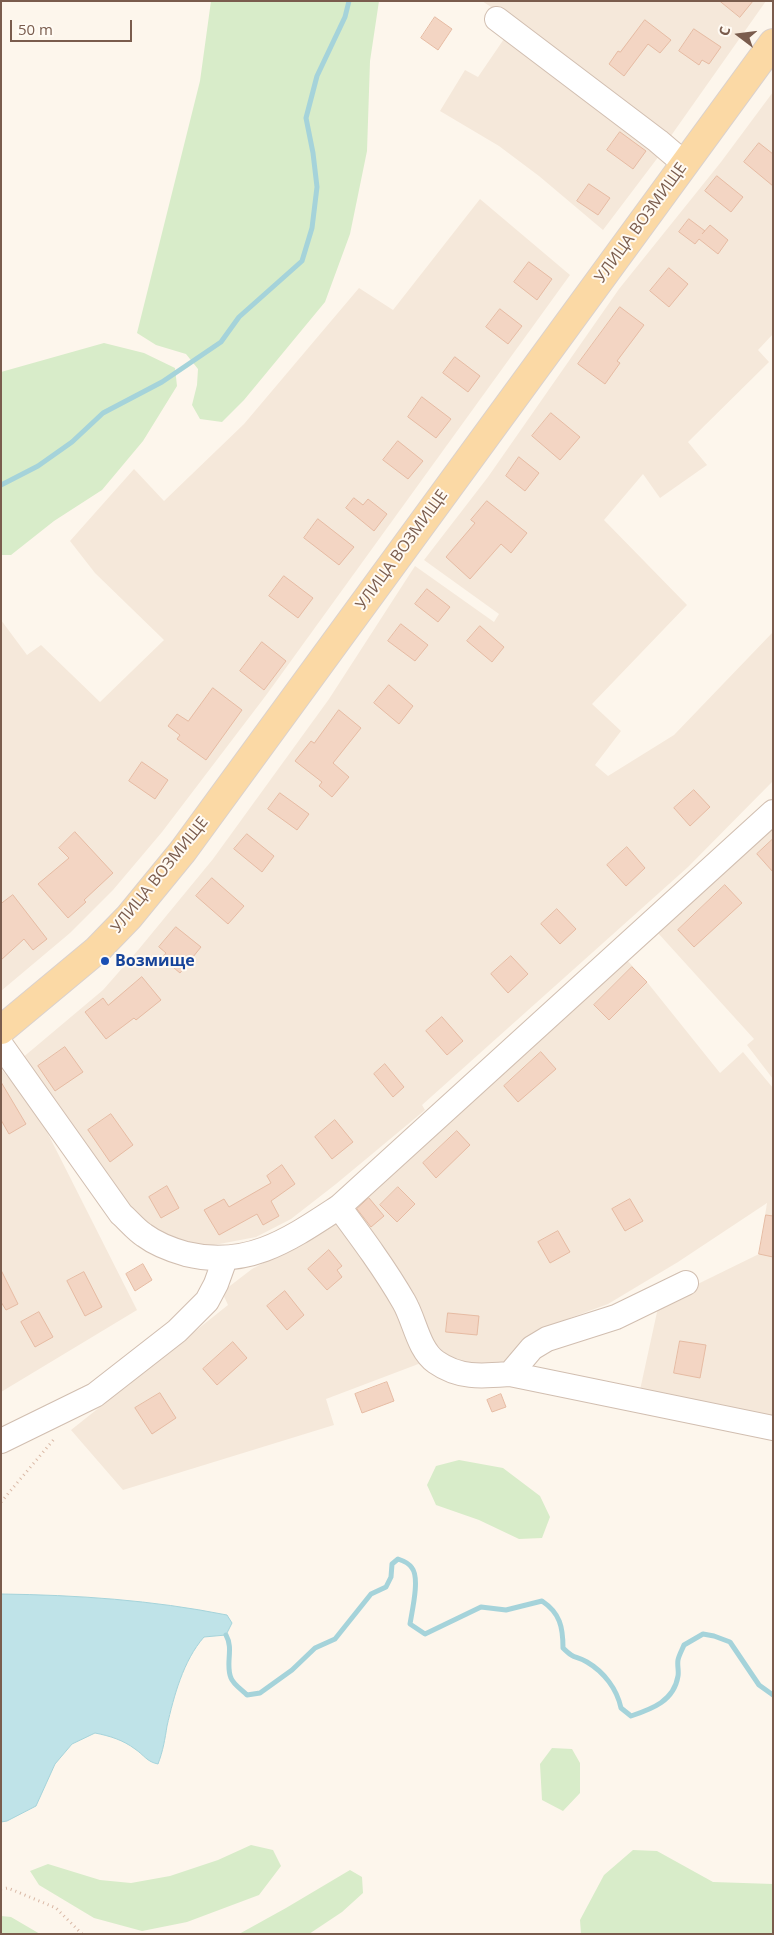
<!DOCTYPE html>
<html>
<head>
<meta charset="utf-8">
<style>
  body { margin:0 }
  #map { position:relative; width:774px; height:1935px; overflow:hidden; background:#fdf6ec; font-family:"Open Sans",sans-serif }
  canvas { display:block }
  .frame { position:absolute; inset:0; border:2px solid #7a5c4d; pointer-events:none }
  .north { position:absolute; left:714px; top:10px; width:50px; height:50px; -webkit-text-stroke:4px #fffaf3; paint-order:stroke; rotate:285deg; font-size:14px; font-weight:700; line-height:20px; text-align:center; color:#7a5c4d }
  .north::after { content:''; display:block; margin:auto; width:18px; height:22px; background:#7a5c4d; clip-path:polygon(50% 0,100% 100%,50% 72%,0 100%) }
  .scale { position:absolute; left:10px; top:20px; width:122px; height:22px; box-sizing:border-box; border:2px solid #7a5c4d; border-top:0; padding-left:6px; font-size:15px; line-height:18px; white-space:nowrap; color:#7a5c4d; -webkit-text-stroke:4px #fffaf3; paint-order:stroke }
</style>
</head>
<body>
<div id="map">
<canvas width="774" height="1935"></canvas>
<div class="frame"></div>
<div class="north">С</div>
<div class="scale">50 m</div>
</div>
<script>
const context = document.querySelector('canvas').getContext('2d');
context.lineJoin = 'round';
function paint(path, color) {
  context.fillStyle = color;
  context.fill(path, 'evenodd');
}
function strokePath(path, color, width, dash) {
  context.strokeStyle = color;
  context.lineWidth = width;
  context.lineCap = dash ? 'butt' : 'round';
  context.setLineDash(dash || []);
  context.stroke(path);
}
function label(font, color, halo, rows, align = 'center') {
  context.font = font + ' "Open Sans",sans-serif';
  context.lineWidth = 4;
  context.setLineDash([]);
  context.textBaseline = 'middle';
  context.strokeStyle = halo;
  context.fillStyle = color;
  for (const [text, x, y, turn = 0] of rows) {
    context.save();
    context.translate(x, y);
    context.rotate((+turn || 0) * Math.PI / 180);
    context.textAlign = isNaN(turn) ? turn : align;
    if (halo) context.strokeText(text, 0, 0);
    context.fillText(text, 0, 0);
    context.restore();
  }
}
const residential = new Path2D(`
  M482 1H766L668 140 547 44Z
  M506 36 662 152 603 230 539 176 499 146 440 111 465 70 478 77Z
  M773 92V334L758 350 769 362 688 442 707 465 660 498 643 474 604 520 687 605 592 704 621 731 595 765 608 776 674 735 773 632V781L688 867 422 1105 425 1110 336 1184 291 1219 256 1237 214 1245H200L176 1240 150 1228 127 1206 21 1059 103 990 139 949 213 859 329 699 415 566 494 622 499 614 424 560 488 477 619 289 721 162Z
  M480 199 570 275 267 694 162 832 113 890 70 933 1 991V620L27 655 41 645 100 702 164 640 95 573 70 541 134 469 164 501 244 424 359 288 393 310Z
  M773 825V1079L747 1045 754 1039 658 933Z
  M626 959 647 982 720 1073 743 1052 773 1088V1417L640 1390 659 1303 759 1254 767 1203 678 1262 608 1304 570 1318 532 1335 509 1361 482 1367 450 1358 435 1343 415 1307 419 1302 370 1228 354 1210Z
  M1 1069 37 1112 137 1310 1 1392Z
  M332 1219 347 1227 387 1284 421 1363 326 1399 334 1425 123 1490 71 1430 228 1305 222 1292 252 1269 277 1256Z`);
const green = new Path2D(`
  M211 1H379L370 61 367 151 350 234 325 302 244 400 222 422 200 419 192 405 197 385 198 369 186 354 156 345 137 333 200 81Z
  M104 343 144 353 175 368 177 386 143 441 102 490 54 521 11 555H1V372Z
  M459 1460 503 1468 540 1496 550 1517 542 1538 519 1539 479 1520 436 1505 427 1485 436 1466Z
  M552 1748 572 1749 580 1763V1793L563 1811 542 1800 540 1764Z
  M251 1845 273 1850 281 1866 259 1895 187 1922 142 1931 94 1918 39 1885 30 1871 48 1864 100 1880 131 1883 170 1876 218 1860Z
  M633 1850 657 1851 713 1882 773 1884V1934H581L580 1920 604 1875Z
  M350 1870 362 1877 363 1893 342 1912 309 1934H239L286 1908Z
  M1 1916 11 1917 40 1934H1Z`);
const water = new Path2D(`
  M1 1594C77 1595 152 1600 227 1615L232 1623 226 1635 204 1637C183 1661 174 1696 167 1726 165 1739 163 1751 158 1764 147 1762 144 1755 135 1749 123 1740 110 1736 95 1733L72 1744 55 1764 36 1806 7 1821 1 1822Z`);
const stream = new Path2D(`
  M1 485 38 466 72 442 103 413 162 382 221 342 239 317 302 261 312 228 317 187 313 153 306 118 317 76 345 17 349 1
  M226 1635C234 1649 225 1664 231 1678 233 1684 242 1690 247 1695L260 1693 292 1670 315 1648 335 1639 371 1594 386 1587 391 1577 392 1564 398 1559C404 1561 409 1563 412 1568 420 1578 412 1611 410 1624L425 1634 481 1607 506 1610 542 1601C560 1613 563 1627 563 1648 575 1660 575 1655 587 1662 604 1672 617 1689 621 1708L631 1716C652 1709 674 1701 678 1676 679 1671 677 1665 678 1660 679 1655 682 1650 684 1645L703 1634 714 1636 730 1642 759 1685 773 1695`);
const building = new Path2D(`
  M720 1H753L740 17Z
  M435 17 452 29 438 50 421 38Z
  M645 20 671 40 660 53 648 44 624 76 609 64 618 51 620 52Z
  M694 29 721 47 709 64 702 60 699 65 679 51Z
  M620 132 646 151 633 169 607 150Z
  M759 143 773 154V186L744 162Z
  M717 176 743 197 731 212 705 191Z
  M589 184 610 198 598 215 577 201Z
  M689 219 705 231 702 234 710 225 728 240 718 254 699 239 695 244 679 232Z
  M529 262 552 279 537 300 514 282Z
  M669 268 688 284 669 307 650 291Z
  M620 307 644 325 617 361 620 363 605 384 578 364Z
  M500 309 522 326 508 344 486 327Z
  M455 357 480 376 468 392 443 373Z
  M422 397 451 419 436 438 408 417Z
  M551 413 580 437 560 460 532 436Z
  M398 441 423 461 408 479 383 460Z
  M519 457 539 473 525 491 506 476Z
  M354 498 363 505 368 499 387 514 374 531 346 508Z
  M487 501 527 533 511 553 501 544 470 579 446 557 475 523 471 520Z
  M318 519 354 547 339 565 304 538Z
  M284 576 313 598 298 618 269 596Z
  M427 589 450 607 438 622 415 604Z
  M401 624 428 645 415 661 388 641Z
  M480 626 504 647 492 662 467 641Z
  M262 642 286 661 264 690 240 671Z
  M389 685 413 706 399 724 374 703Z
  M213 688 242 710 206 760 177 739 180 735 168 726 177 714 188 721Z
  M339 710 361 728 333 763 349 777 332 797 319 786 322 782 295 761 311 741 314 743Z
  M142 762 168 780 155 799 129 781Z
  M694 790 710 807 690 826 674 808Z
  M280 793 309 814 297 830 268 809Z
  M75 832 113 873 84 900 86 902 68 918 38 884 69 858 59 848Z
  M247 834 274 856 262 872 234 849Z
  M773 839V872L757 854Z
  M627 847 645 868 626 886 607 865Z
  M212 878 244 906 228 924 196 896Z
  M725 885 742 903 694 947 678 930Z
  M13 895 47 939 33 950 24 939 1 960V904Z
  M557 909 576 929 560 944 541 924Z
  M176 927 201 947 180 973 162 958 166 953 159 947Z
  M511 956 528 974 508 993 491 974Z
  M632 967 647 982 609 1020 594 1005Z
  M142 977 161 1000 136 1020 134 1018 106 1039 85 1012 103 998 108 1005Z
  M442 1017 463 1041 447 1055 426 1031Z
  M65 1047 83 1072 55 1091 38 1066Z
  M541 1052 556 1069 518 1102 504 1086Z
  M385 1064 404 1087 393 1097 374 1074Z
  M1 1082 26 1124 9 1134 1 1120Z
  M111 1114 133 1145 110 1162 88 1130Z
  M335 1120 353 1142 332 1159 315 1137Z
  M457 1131 470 1145 436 1178 423 1163Z
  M282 1165 295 1184 271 1201 279 1216 263 1225 257 1214 219 1235 204 1210 224 1199 229 1207 271 1183 267 1176Z
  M167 1186 179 1208 161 1218 149 1197Z
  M398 1187 415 1204 397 1222 380 1205Z
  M369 1198 384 1216 371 1227 357 1209Z
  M630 1199 643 1221 625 1231 612 1209Z
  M766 1215 773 1216V1257L759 1254Z
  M558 1231 570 1252 550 1263 538 1242Z
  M329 1250 342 1266 337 1270 342 1277 327 1290 308 1269Z
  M143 1264 152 1280 135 1291 126 1274Z
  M1 1270 18 1304 6 1310 1 1302Z
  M84 1272 102 1307 85 1316 67 1281Z
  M285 1291 304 1315 287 1330 267 1306Z
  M39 1312 53 1337 35 1347 21 1322Z
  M448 1313 479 1316 477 1335 446 1332Z
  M680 1341 706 1345 700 1378 674 1373Z
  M233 1342 247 1358 217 1385 203 1369Z
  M387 1382 394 1401 362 1413 355 1394Z
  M160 1393 176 1418 152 1434 135 1408Z
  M501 1394 506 1407 492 1412 487 1400Z`);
const path = new Path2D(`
  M1 1502 55 1438
  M1 1889 8 1888 56 1908 82 1934`);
const minor = new Path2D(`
  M497 19 658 141 685 164
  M1 1045 121 1214C129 1221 136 1230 144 1235 156 1244 172 1250 186 1254 248 1269 290 1239 339 1207L773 812
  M339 1207C362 1238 385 1269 404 1302 415 1321 418 1349 436 1362 460 1379 484 1376 510 1374L773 1428
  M510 1374 532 1348 547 1339 616 1317 686 1283
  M1 1441 95 1395 177 1331 207 1301 216 1284 225 1259`);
const major = new Path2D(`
  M1 1030 97 950 129 917 183 851 773 43`);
const markers = [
  [105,961,5,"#1a4fb4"]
];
const streetNames = [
  ["УЛИЦА ВОЗМИЩЕ",641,223,-54],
  ["УЛИЦА ВОЗМИЩЕ",402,550,-54],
  ["УЛИЦА ВОЗМИЩЕ",160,875,-51]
];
const transitNames = [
  ["Возмище",115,961]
];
paint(residential, '#f5e8da');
paint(green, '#d8ecc9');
paint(water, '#bfe3e8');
strokePath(water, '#a5d3da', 1);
strokePath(stream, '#a5d3da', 5);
paint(building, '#f3d5c3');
strokePath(building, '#e6bba3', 1);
strokePath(minor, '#d1beb0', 26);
strokePath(major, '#dad1cd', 30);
strokePath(path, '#d9b8a5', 3, [1, 4]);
strokePath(minor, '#fff', 24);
strokePath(major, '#fbd9a5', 28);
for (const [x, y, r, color] of markers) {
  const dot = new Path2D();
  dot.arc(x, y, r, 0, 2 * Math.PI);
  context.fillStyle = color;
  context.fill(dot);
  strokePath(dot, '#fffaf3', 2);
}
label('16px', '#7a5c4d', '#fffaf3', streetNames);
label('bold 16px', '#164399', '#fffaf3', transitNames, 'left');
</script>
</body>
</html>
